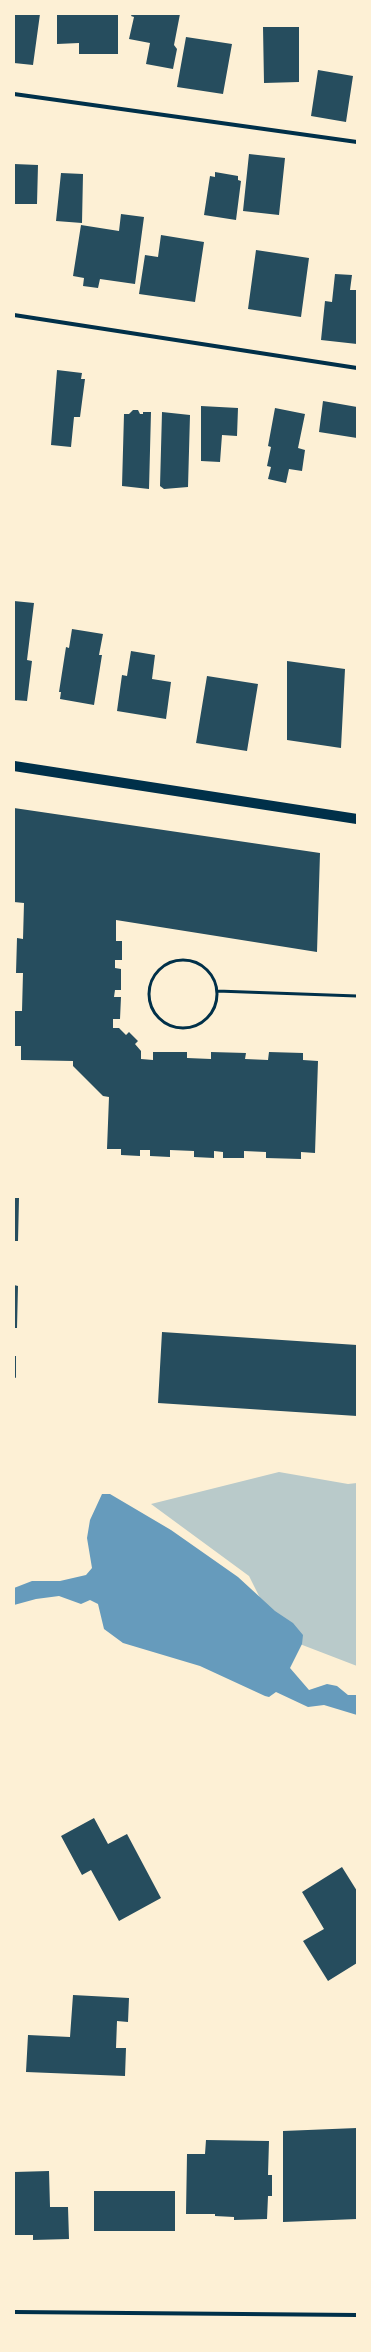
<!DOCTYPE html>
<html>
<head>
<meta charset="utf-8">
<style>
	body { margin:0 }
	#map { position:relative; width:371px; height:2352px; overflow:hidden; background:#fdf0d5; font-family:Bitter,serif }
	canvas { display:block }
	.frame { position:absolute; inset:0; border:15px solid #fdf0d5; pointer-events:none }
</style>
</head>
<body>
<div id="map">
<canvas width="371" height="2352"></canvas>
<div class="frame"></div>
</div>
<script>
const g = document.querySelector('canvas').getContext('2d');
g.lineJoin = 'round';
function fillPath(path, color) { g.fillStyle = color; g.fill(path, 'evenodd'); }
const toPath = rows => new Path2D(rows.map(r => 'M' + r).join(''));
function stroke(path, color, width, dash) { g.strokeStyle = color; g.lineWidth = width; g.lineCap = dash ? 'butt' : 'round'; g.setLineDash(dash || []); g.stroke(path); }
const green = toPath([
	[279,1472,348,1484,357,1483,357,1666,279,1636,249,1576,151,1504]
]);
const water = toPath([
	[102,1494,110,1494,171,1530,238,1577,275,1611,293,1623,303,1635,302,1644,290,1668,309,1690,327,1684,337,1686,348,1695,357,1695,357,1715,324,1705,308,1707,276,1692,269,1697,265,1696,200,1666,123,1643,104,1629,98,1604,90,1600,81,1604,59,1596,36,1599,14,1605,14,1588,32,1581,60,1581,86,1575,92,1568,87,1538,90,1520]
]);
const building = toPath([
	[14,14,40,14,33,65,14,63],
	[57,14,118,14,118,54,79,54,79,43,57,44],
	[132,14,180,14,174,45,177,49,173,69,146,64,150,43,129,39,134,17,131,16],
	[263,27,299,27,299,82,264,83],
	[186,37,232,44,223,94,177,87],
	[318,70,353,76,346,122,311,116],
	[249,154,285,158,279,215,243,211],
	[14,164,38,165,37,204,14,204],
	[215,172,238,176,238,180,241,181,236,220,204,215,210,176,215,177],
	[61,173,83,174,82,223,56,221],
	[121,214,144,217,135,284,100,279,98,288,83,286,84,278,73,276,81,225,119,231],
	[161,235,204,242,195,302,139,294,145,255,158,257],
	[256,250,309,258,301,317,248,309],
	[335,274,352,275,350,290,357,290,357,344,321,340,325,301,332,302],
	[57,370,82,373,81,379,85,379,80,417,74,417,71,447,51,445],
	[323,401,357,407,357,438,319,432],
	[201,406,238,408,237,436,222,435,220,462,201,461],
	[275,408,305,414,298,448,305,450,302,471,289,469,286,483,268,479,271,467,267,466,271,447,268,446],
	[133,410,138,410,140,414,143,414,143,412,151,412,149,489,122,486,124,414,129,414],
	[162,412,190,415,188,487,164,489,160,486],
	[14,601,34,603,27,660,32,661,27,701,14,700],
	[72,629,103,634,99,655,102,655,94,705,60,699,61,692,59,692,66,647,69,648],
	[131,651,155,655,152,679,171,682,166,719,117,711,122,675,127,676],
	[287,661,345,669,341,748,287,740],
	[207,676,258,684,247,751,196,743],
	[14,808,320,853,317,952,116,920,116,941,122,941,122,960,115,960,115,968,121,969,121,990,115,990,114,997,121,997,120,1019,113,1019,113,1028,119,1028,126,1035,129,1032,138,1041,135,1044,141,1051,141,1059,153,1060,153,1052,187,1052,187,1058,211,1059,211,1052,246,1053,245,1059,268,1060,269,1052,303,1053,303,1060,318,1061,315,1153,301,1152,301,1159,266,1158,266,1152,244,1151,244,1158,223,1158,223,1152,214,1151,214,1158,194,1157,194,1151,170,1150,170,1157,150,1156,150,1150,140,1150,140,1156,121,1155,121,1149,107,1149,109,1097,103,1096,73,1066,73,1061,21,1060,21,1046,14,1046,15,1011,22,1011,23,973,16,973,17,938,23,939,24,903,14,902],
	[14,1198,19,1198,18,1241,14,1241],
	[14,1285,18,1286,17,1328,14,1328],
	[162,1332,357,1345,357,1416,158,1403],
	[14,1356,16,1356,16,1378,14,1377],
	[94,1818,108,1844,127,1834,161,1898,119,1921,91,1870,82,1875,61,1836],
	[342,1867,357,1891,357,1963,328,1981,303,1941,324,1929,302,1892],
	[73,1995,129,1998,128,2022,117,2021,116,2048,126,2048,125,2076,26,2072,28,2035,70,2037],
	[357,2128,357,2219,283,2222,283,2131],
	[206,2140,269,2141,268,2175,272,2175,272,2196,268,2196,267,2219,234,2220,234,2217,215,2216,215,2214,186,2214,187,2154,205,2154],
	[49,2171,50,2207,68,2207,69,2239,33,2240,33,2235,14,2235,14,2172],
	[94,2191,175,2191,175,2231,94,2231]
]);
const service = toPath([
	'149 994a34 34 0 1 1 68 0a34 34 0 1 1-68 0Z',
	[217,991,357,996]
]);
const minor = toPath([
	[14,94,357,142],
	[14,315,357,368],
	[14,2312,357,2315]
]);
const primary = toPath([
	[14,766,357,819]
]);
fillPath(green, '#b9caca');
fillPath(water, '#669bbc');
fillPath(building, '#264d5e');
stroke(service, '#003049', 3);
stroke(minor, '#003049', 4);
stroke(primary, '#003049', 10);
</script>
</body>
</html>
